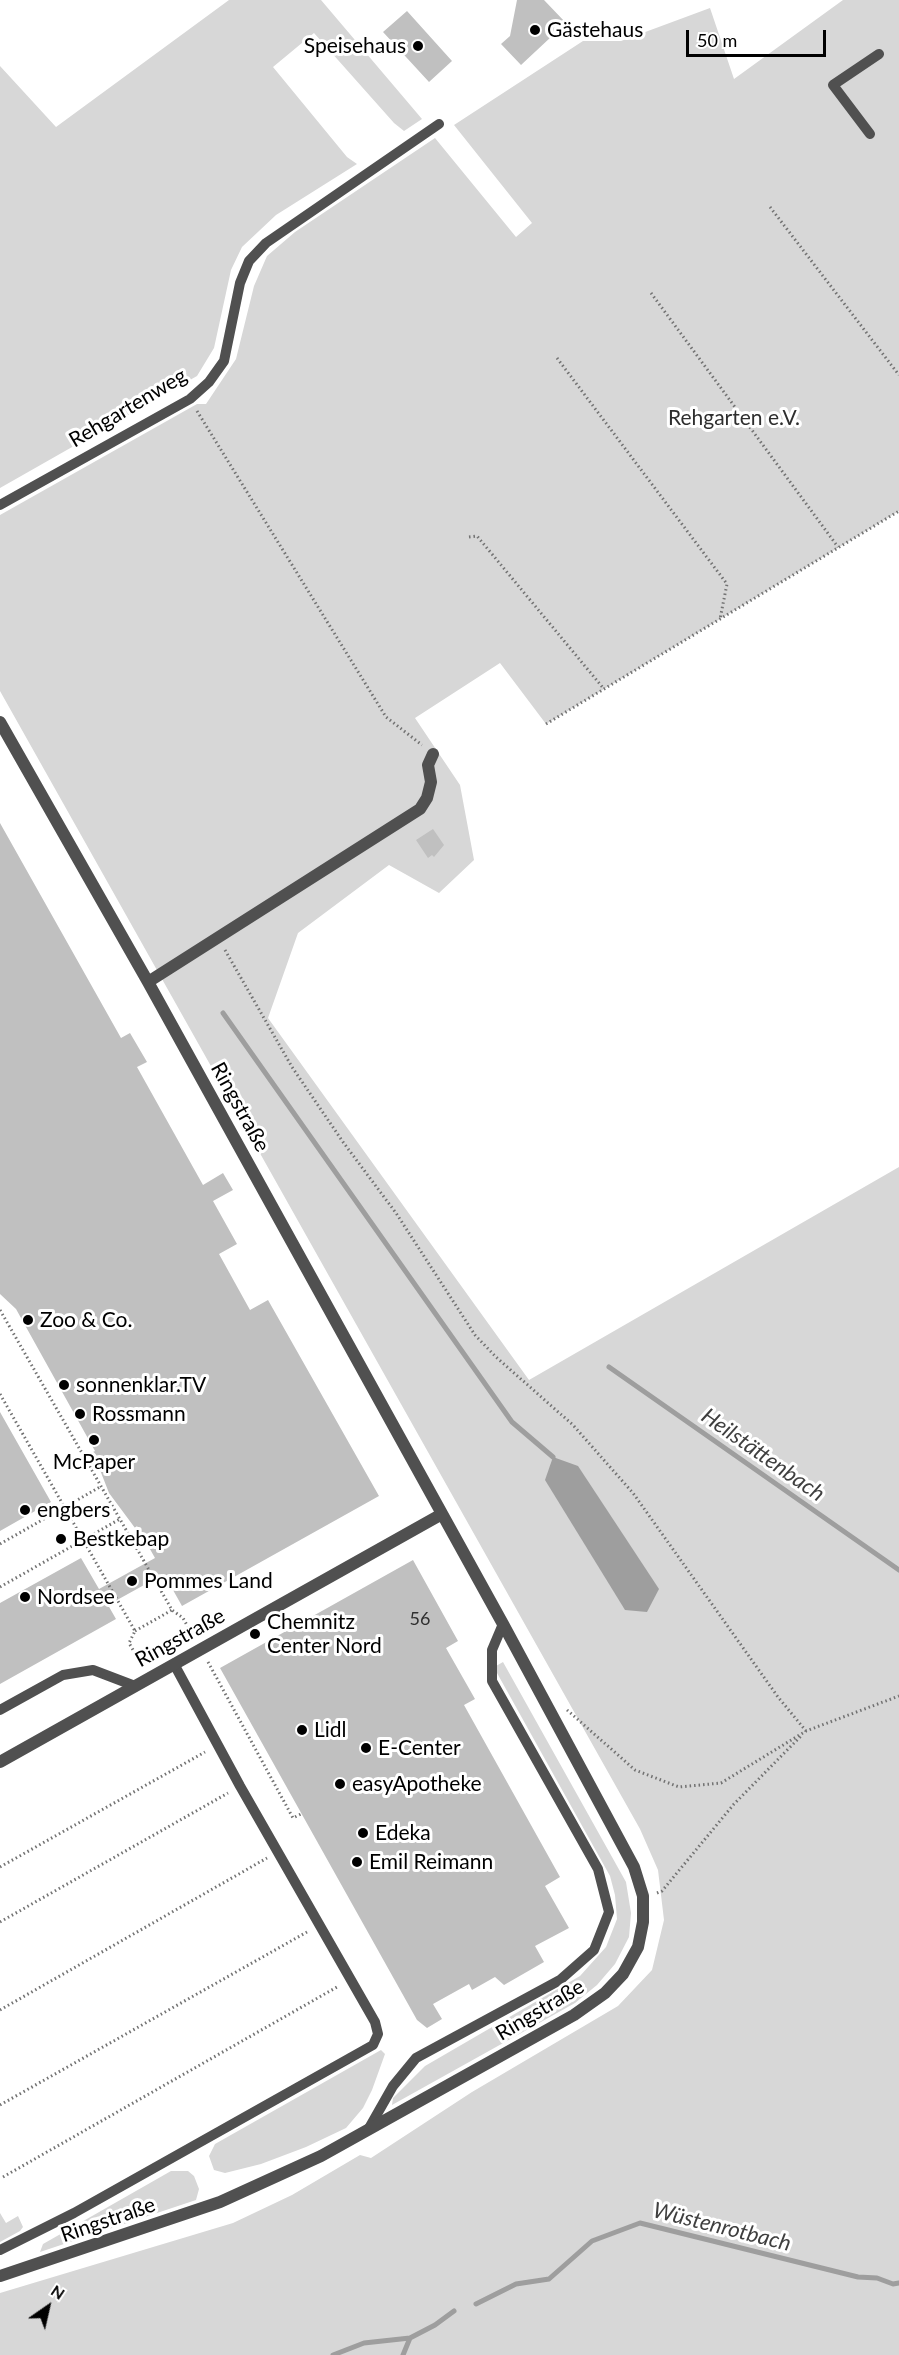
<!DOCTYPE html>
<html>
<head>
<meta charset="utf-8">
<style>
	body { margin:0 }
	#map { position:relative; width:899px; height:2355px; overflow:hidden; background:#fff; font-family:Lato,sans-serif }
	canvas { display:block }
	.north { position:absolute; left:18px; top:2277px; width:60px; height:60px; -webkit-text-stroke:4px #fff; paint-order:stroke; rotate:34deg; font-size:16px; font-weight:700; line-height:24px; text-align:center; color:#000 }
	.north::after { content:''; display:block; margin:auto; width:21px; height:27px; background:#000; clip-path:polygon(50% 0,100% 100%,50% 72%,0 100%) }
	.scale { position:absolute; left:686px; top:30px; width:140px; height:27px; box-sizing:border-box; border:3px solid #000; border-top:0; padding-left:8px; font-size:18px; line-height:21px; white-space:nowrap; color:#000; -webkit-text-stroke:4px #fff; paint-order:stroke }
</style>
</head>
<body>
<div id="map">
<canvas width="899" height="2355"></canvas>
<div class="north">N</div>
<div class="scale">50 m</div>
</div>
<script>
const g = document.querySelector('canvas').getContext('2d');
g.lineJoin = 'round';
function fillPath(path, color) { g.fillStyle = color; g.fill(path, 'evenodd'); }
const toPath = rows => new Path2D(rows.map(r => 'M' + r).join(''));
function stroke(path, color, width, dash) { g.strokeStyle = color; g.lineWidth = width; g.lineCap = dash ? 'butt' : 'round'; g.setLineDash(dash || []); g.stroke(path); }
function write(font, color, halo, rows, align = 'center') {
  g.font = font + ' Lato,sans-serif'; g.lineWidth = 6; g.setLineDash([]); g.textBaseline = 'middle'; g.strokeStyle = halo; g.fillStyle = color; for (const [text, x, y, turn = 0] of rows) {
    g.save(); g.translate(x, y); g.rotate((+turn || 0) * Math.PI / 180); g.textAlign = isNaN(turn) ? turn : align; if (halo) g.strokeText(text, 0, 0); g.fillText(text, 0, 0); g.restore();
  }
}
const green = toPath([
	[229,0,321,0,422,119,404,131,394,123,314,33,273,67,347,157,357,164,276,215,242,247,231,270,214,348,197,376,0,488,0,66,56,127],
	[843,0,899,0,899,511,546,724,500,663,415,718,460,785,474,860,439,893,389,865,298,933,268,1018,529,1380,899,1167,899,2355,0,2355,0,2293,233,2223,292,2195,360,2155,371,2158,472,2092,618,2006,652,1970,664,1920,658,1870,640,1829,0,691,0,515,197,404,206,404,236,359,254,286,267,256,295,232,435,138,516,237,532,223,454,125,583,41,621,41,710,8,734,79],
	[503,1662,626,1882,631,1913,629,1937,615,1964,597,1985,575,2003,392,2105,393,2098,425,2066,580,1976,606,1947,617,1919,615,1895,610,1876,497,1673,496,1666],
	[381,2050,385,2054,372,2090,363,2108,346,2128,306,2147,261,2164,225,2173,214,2170,209,2156,215,2144],
	[171,2171,188,2171,194,2176,199,2189,196,2200,40,2252,43,2244],
	[0,2213,6,2223,18,2216,23,2227,20,2231,0,2242]
]);
const water = toPath([
	[553,1457,578,1466,659,1589,647,1612,625,1610,545,1480]
]);
const stream = toPath([
	[223,1013,512,1422,553,1457],
	[609,1367,899,1570],
	[476,2304,516,2284,549,2279,592,2241,640,2223,858,2277,877,2278,893,2284,899,2283],
	[333,2355,364,2343,410,2338,435,2325,454,2311],
	[403,2355,410,2338]
]);
const building = toPath([
	[517,0,544,0,566,23,521,65,501,44,510,36],
	[407,11,452,61,429,82,383,32],
	[0,823,121,1038,130,1033,147,1062,137,1067,203,1185,223,1173,233,1190,213,1201,237,1244,219,1254,250,1310,268,1300,379,1496,182,1606,164,1574,108,1605,116,1619,0,1684,0,1603,81,1558,99,1589,155,1558,137,1526,135,1528,109,1493,93,1452,95,1451,16,1309,0,1294],
	[433,829,444,845,434,857,432,855,428,858,416,840],
	[0,1412,51,1502,0,1531],
	[413,1560,458,1641,446,1648,475,1699,464,1705,560,1877,545,1886,569,1928,535,1946,544,1962,504,1985,495,1977,472,1990,469,1984,433,2004,442,2019,427,2028,417,2020,220,1668]
]);
const path = toPath([
	[770,207,899,375],
	[651,293,838,547],
	[557,358,727,584,720,619],
	[197,411,386,717,422,745],
	[469,537,477,536,604,689],
	[546,724,899,511],
	[225,950,292,1067,343,1142,396,1213,475,1335,496,1357,573,1425,633,1493,778,1697,806,1731],
	[0,1310,172,1610,183,1618,193,1636],
	[0,1394,135,1631,129,1643,143,1667],
	[0,1544,100,1487],
	[0,1587,120,1519],
	[135,1631,172,1610],
	[208,1662,293,1818,301,1814],
	[567,1710,635,1770,679,1787,721,1783,806,1731,899,1696],
	[0,1867,205,1752],
	[657,1893,662,1891,734,1804,802,1735],
	[0,1922,228,1793],
	[0,2010,267,1858],
	[0,2105,307,1932],
	[3,2177,337,1987]
]);
const lane = toPath([
	[870,134,833,85,879,54],
	[0,505,190,399,209,382,224,361,240,283,249,261,266,243,439,124],
	[0,1710,63,1675,93,1670,135,1686],
	[368,2130,393,2086,416,2058,560,1980,594,1950,609,1912,598,1869,492,1681,492,1650,503,1624],
	[0,2250,74,2213,373,2045,378,2034,375,2022,240,1786,174,1664]
]);
const street = toPath([
	[0,722,148,982,503,1624,634,1867,643,1896,643,1922,638,1947,623,1974,605,1993,574,2015,321,2156,220,2202,0,2276],
	[148,982,420,809,427,798,431,782,428,765,433,754],
	[0,1762,442,1514]
]);
const markers = [
	[535,30,6,"#000"],
	[418,46,6,"#000"],
	[28,1320,6,"#000"],
	[64,1385,6,"#000"],
	[80,1414,6,"#000"],
	[94,1440,6,"#000"],
	[25,1510,6,"#000"],
	[61,1539,6,"#000"],
	[132,1581,6,"#000"],
	[25,1597,6,"#000"],
	[255,1634,6,"#000"],
	[302,1730,6,"#000"],
	[366,1748,6,"#000"],
	[340,1784,6,"#000"],
	[363,1833,6,"#000"],
	[357,1862,6,"#000"]
];
const numberNames = [
	["56",420,1619]
];
const poiNames = [
	["Gästehaus",547,30],
	["Speisehaus",406,46,"right"],
	["Zoo & Co.",40,1320],
	["sonnenklar.TV",76,1385],
	["Rossmann",92,1414],
	["McPaper",94,1462,"center"],
	["engbers",37,1510],
	["Bestkebap",73,1539],
	["Pommes Land",144,1581],
	["Nordsee",37,1597],
	["Chemnitz",267,1622],
	["Center Nord",267,1646],
	["Lidl",314,1730],
	["E-Center",378,1748],
	["easyApotheke",352,1784],
	["Edeka",375,1833],
	["Emil Reimann",369,1862]
];
const streetNames = [
	["Rehgartenweg",128,408,-31],
	["Ringstraße",240,1107,61],
	["Ringstraße",180,1638,-29],
	["Ringstraße",540,2010,-31],
	["Ringstraße",108,2220,-19]
];
const parkNames = [
	["Rehgarten e.V.",734,418]
];
const waterNames = [
	["Heilstättenbach",763,1455,35],
	["Wüstenrotbach",722,2227,14]
];
fillPath(green, '#d7d7d7');
fillPath(water, '#9e9e9e');
stroke(stream, '#9e9e9e', 5);
fillPath(building, '#c0c0c0');
stroke(path, '#727272', 3, [1.5, 3]);
stroke(lane, '#505050', 10);
stroke(street, '#505050', 12);
for (const [x, y, r, color] of markers) { const dot = new Path2D(); dot.arc(x, y, r, 0, 2 * Math.PI); g.fillStyle = color; g.fill(dot); stroke(dot, '#fff', 2); }
write('18px', '#303030', null, numberNames);
write('21px', '#000', '#fff', poiNames, 'left');
write('21px', '#000', '#fff', streetNames);
write('21px', '#2e2e2e', '#fff', parkNames);
write('italic 22px', '#3f3f3f', '#fff', waterNames);
</script>
</body>
</html>
